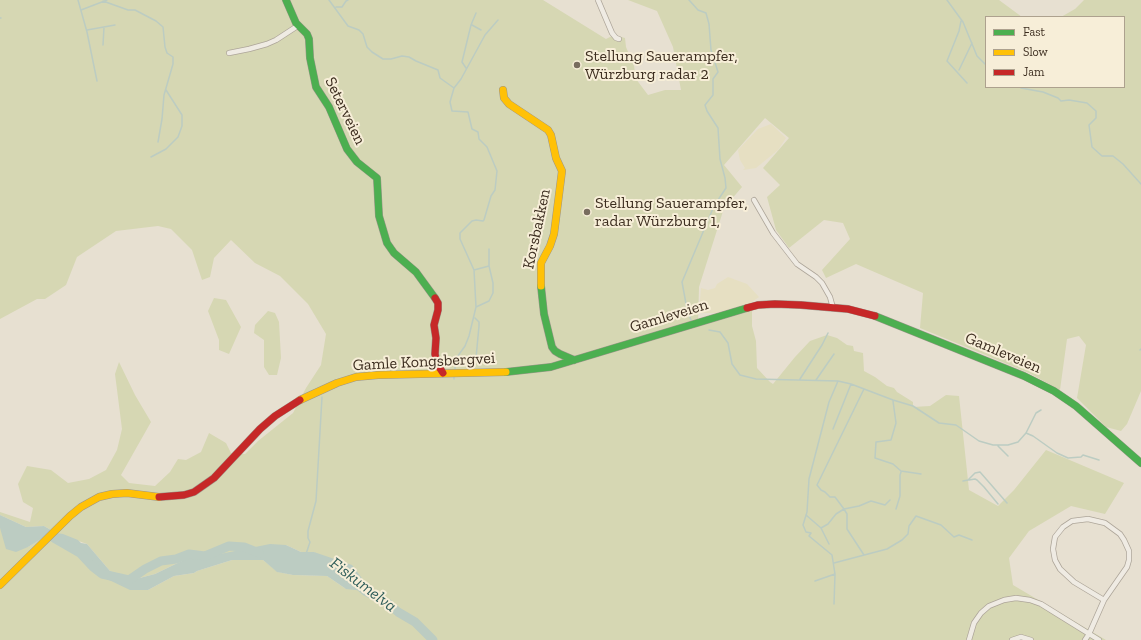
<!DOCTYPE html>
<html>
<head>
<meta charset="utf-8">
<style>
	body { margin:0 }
	#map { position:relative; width:1141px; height:640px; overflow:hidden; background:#e7e0d1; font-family:"Zilla Slab",serif }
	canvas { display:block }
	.legend { position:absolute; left:985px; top:16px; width:140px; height:72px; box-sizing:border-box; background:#f7eed8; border:1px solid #ada18e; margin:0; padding:5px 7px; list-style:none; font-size:12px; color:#3d2e20 }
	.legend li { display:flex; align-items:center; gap:8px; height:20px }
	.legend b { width:20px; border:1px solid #ada18e }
</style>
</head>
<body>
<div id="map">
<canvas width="1141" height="640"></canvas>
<ul class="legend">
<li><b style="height:5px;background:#4caf50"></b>Fast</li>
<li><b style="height:5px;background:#ffc107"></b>Slow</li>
<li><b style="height:5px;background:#c62828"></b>Jam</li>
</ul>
</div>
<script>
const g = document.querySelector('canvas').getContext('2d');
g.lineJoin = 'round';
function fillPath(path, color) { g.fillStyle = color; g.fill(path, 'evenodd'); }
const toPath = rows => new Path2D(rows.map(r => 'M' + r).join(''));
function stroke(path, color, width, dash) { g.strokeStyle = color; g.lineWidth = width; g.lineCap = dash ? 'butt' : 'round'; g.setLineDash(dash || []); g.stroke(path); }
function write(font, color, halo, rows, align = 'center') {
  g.font = font + ' "Zilla Slab",serif'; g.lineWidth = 4; g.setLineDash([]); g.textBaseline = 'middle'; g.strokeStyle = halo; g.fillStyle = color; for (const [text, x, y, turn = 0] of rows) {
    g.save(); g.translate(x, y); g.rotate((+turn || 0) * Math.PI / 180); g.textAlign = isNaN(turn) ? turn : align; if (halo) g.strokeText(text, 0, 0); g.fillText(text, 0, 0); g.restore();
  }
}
const farmland = toPath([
	[771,124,786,138,778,150,756,168,743,170,745,168,740,160,738,150,758,129],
	[728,277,747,284,759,297,749,304,716,313,699,313,701,288,708,290,715,288,717,284]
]);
const green = toPath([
	[0,0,543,0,606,39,614,35,625,38,626,47,634,66,636,79,648,95,665,90,681,90,673,47,657,11,628,0,999,0,1022,17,986,17,986,87,1124,87,1124,17,1061,17,1075,9,1084,0,1141,0,1141,391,1127,424,1121,431,1106,427,1077,398,1086,345,1079,336,1067,339,1060,390,1029,373,920,328,923,293,856,264,826,278,822,270,850,239,843,223,824,220,789,248,776,230,767,197,780,185,763,168,789,138,765,118,724,165,742,187,724,208,699,287,698,325,752,310,752,326,756,341,757,368,770,382,773,384,795,357,810,341,827,335,837,338,847,345,853,346,854,351,863,353,864,371,875,377,887,386,894,388,897,392,913,402,913,407,930,406,946,395,959,396,969,490,998,506,1014,490,1046,450,1124,483,1105,514,1071,506,1029,531,1009,558,1013,585,1106,640,0,640,0,528,28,547,45,536,78,550,89,557,107,579,148,590,174,576,194,573,197,571,232,560,263,560,278,572,293,575,327,576,346,589,314,552,301,552,286,545,210,556,192,556,155,574,132,580,110,571,87,544,56,533,44,526,26,527,0,515,0,512,30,522,33,508,23,502,18,484,27,466,51,470,68,483,89,479,106,470,117,450,122,429,115,374,119,362,135,395,151,422,121,475,129,483,155,486,170,472,178,459,186,460,201,452,209,433,226,443,231,453,245,454,258,441,293,413,306,388,321,365,326,334,308,304,280,276,255,263,231,240,214,258,210,277,202,280,192,250,171,229,158,226,116,231,77,257,66,285,45,299,37,299,0,319],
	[214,298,226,300,241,327,229,354,219,350,219,340,208,311],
	[268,311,275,313,279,322,281,358,277,375,269,375,264,367,264,340,254,333,255,325]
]);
const water = toPath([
	[0,515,26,527,44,526,56,533,63,534,78,540,81,543,87,544,110,571,132,580,155,574,192,556,210,556,270,544,286,545,301,552,314,552,352,565,364,581,365,591,346,589,327,576,293,575,277,572,263,560,232,560,197,571,194,573,174,576,148,590,130,590,107,579,89,557,78,550,46,536,28,547,16,552,6,549,0,528]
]);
const stream = toPath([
	[78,0,87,32,97,81],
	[329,0,348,26,359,30,363,34,367,47,372,52,383,59,391,59,402,56,409,57,416,61,438,70,440,78,454,88],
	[689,0,698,10,706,13,709,24,711,50,718,72,713,79,713,95,705,105,707,111,718,128,720,159,725,178,726,188,714,206,682,282,687,309,691,320],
	[947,0,963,22,977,56,986,65],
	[103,1,128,10,135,10,156,21,163,27,165,47,167,53,173,57,173,64,164,95,162,119,158,142],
	[336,7,342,7,346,1,348,0],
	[81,10,107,0],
	[0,18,1,18],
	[961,21,959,31,947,61,967,83],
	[472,25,481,30],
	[87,30,115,25],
	[103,45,104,27],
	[466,68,462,62,471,25,476,13],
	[959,70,972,43],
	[1020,87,1021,88,1043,92,1058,98,1061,101,1069,100,1087,103,1096,111,1096,118,1089,125,1092,147,1102,156,1113,156,1123,164,1141,184],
	[151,157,166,149,178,137,182,126,182,115,166,90],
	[474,270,489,266],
	[476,307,489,301,493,293,493,283,489,266,489,249],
	[475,318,479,322,479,326,476,358],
	[709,330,720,332,728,343,732,364,740,375,756,379,838,381,851,384,893,400,913,406,939,423,956,425,979,441,993,445,1008,445,1018,442,1026,433,1036,413,1041,410],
	[1140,350,1141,349],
	[455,369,455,360,465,346,469,336,476,307,474,270,460,239,460,233,472,221,476,220,483,221,484,220,491,196,495,190,497,171,487,147,479,139,478,132,472,129,468,112,452,111,450,102,454,88,461,79,485,35,498,20],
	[454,379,454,377],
	[800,379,822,345,828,333],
	[816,380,834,354],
	[893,401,896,423,891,440,876,442,875,458,893,464,901,471,921,474],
	[833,429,851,384],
	[1026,433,1033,436,1057,453,1068,458,1081,457,1083,455,1099,460],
	[998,446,1008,456],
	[969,480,975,479,977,480,984,487,998,504],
	[963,481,968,480,975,473,980,472,1007,503],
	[896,509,900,496,900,475,901,472],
	[806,515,821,528,828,524,836,514,844,509,859,506,871,501,885,505,890,500],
	[821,528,829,544],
	[306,554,310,542,308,538,308,531,316,501,322,397],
	[864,555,847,529,847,514,844,509,835,497,830,497,825,492,821,490,817,485,864,389],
	[834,563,887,549,902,540,908,534,909,526,916,516,941,525,954,537,959,535,972,540],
	[815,581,835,574],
	[834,604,835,574,832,555,809,536,811,533,806,532,803,525,807,512,809,479,829,402,838,381]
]);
const river = toPath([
	[54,538,80,553,93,567,102,574,129,580,145,569,161,561,176,559,189,554,205,556,229,546,244,547,259,553],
	[356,583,365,591,389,604,398,612,415,622,433,640]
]);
const street = toPath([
	[598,0,612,33,616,38,619,39],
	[229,53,249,49,267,44,276,40,299,25],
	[754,200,773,233,797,264,816,277,822,283,830,297,833,308],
	[969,640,974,623,981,613,989,606,1004,600,1016,598,1030,600,1041,604,1099,640],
	[1012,640,1021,637,1031,640],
	[1085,640,1089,634,1104,600,1127,567,1129,560,1129,551,1124,540,1120,534,1105,523,1088,519,1072,521,1063,527,1055,537,1053,549,1055,560,1060,569,1074,582,1104,600]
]);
const fast = toPath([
	[286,0,296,23,307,34,309,39,310,58,316,87,329,107,347,149,357,162,377,178,379,216,387,243,394,253,416,272,435,298],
	[541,286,544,314,552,347,555,351,560,354,574,360],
	[875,316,1024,376,1054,391,1076,406,1141,463],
	[506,372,551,367,747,308]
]);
const slow = toPath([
	[503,90,504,98,509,104,548,130,551,135,556,158,562,171,554,234,550,246,541,263,541,286],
	[300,400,337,383,356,377,378,375,506,372],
	[0,585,70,516,81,507,99,497,112,494,127,493,159,497]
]);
const jam = toPath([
	[435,298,438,303,438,310,434,325,436,338,435,354,437,364,443,373],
	[747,308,758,305,775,304,801,305,848,309,875,316],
	[159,497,184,495,194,492,214,478,260,429,275,416,300,400]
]);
const markers = [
	[577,65,4,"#786c5e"],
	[587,212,4,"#786c5e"]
];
const poiNames = [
	["Stellung Sauerampfer,",585,56],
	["Würzburg radar 2",585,74],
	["Stellung Sauerampfer,",595,203],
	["radar Würzburg 1,",595,221]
];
const streetNames = [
	["Seterveien",345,111,64],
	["Korsbakken",537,229,-78],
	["Gamleveien",669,316,-17],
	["Gamleveien",1003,353,23],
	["Gamle Kongsbergvei",424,362,-3]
];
const waterNames = [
	["Fiskumelva",363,585,37]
];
fillPath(farmland, '#e6dfc2');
fillPath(green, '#d6d7b3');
fillPath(water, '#bcccc2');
stroke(stream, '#bcccc2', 1.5);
stroke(river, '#bcccc2', 9);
stroke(street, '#ada599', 6);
stroke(fast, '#9c958a', 8);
stroke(slow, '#9c958a', 8);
stroke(jam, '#9c958a', 8);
stroke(street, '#efebe3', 4.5);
stroke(fast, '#4caf50', 7);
stroke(slow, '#ffc107', 7);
stroke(jam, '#c62828', 7);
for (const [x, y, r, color] of markers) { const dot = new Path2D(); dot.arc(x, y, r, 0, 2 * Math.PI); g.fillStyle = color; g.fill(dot); stroke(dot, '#f7eed8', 1.5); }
write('16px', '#3d2e20', '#f7eed8', poiNames, 'left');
write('16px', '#3d2e20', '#f7eed8', streetNames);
write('italic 17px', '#2f5d5a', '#f7eed8', waterNames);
</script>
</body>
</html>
